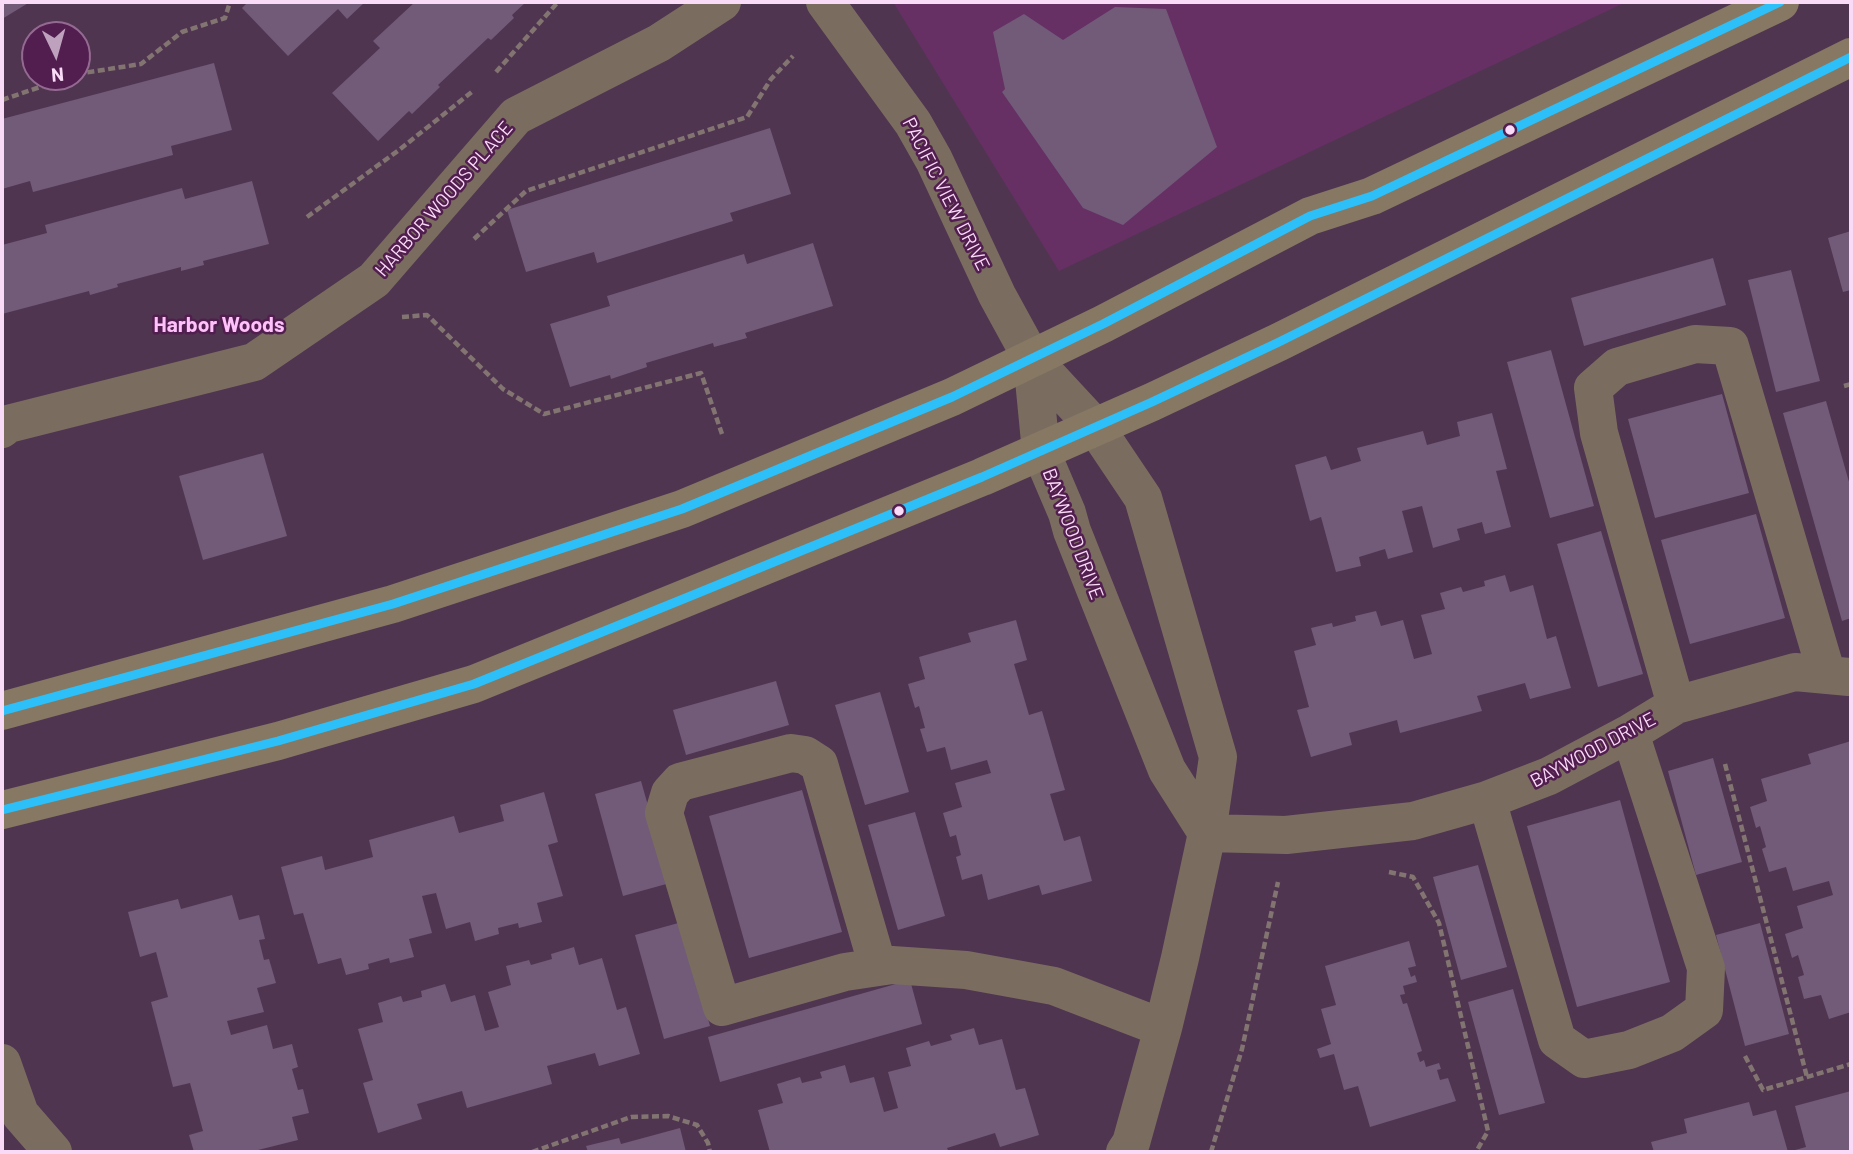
<!DOCTYPE html>
<html>
<head>
<meta charset="utf-8">
<style>
	body { margin:0 }
	#map { position:relative; width:1853px; height:1154px; overflow:hidden; background:#503550; font-family:Barlow,sans-serif }
	canvas { display:block }
	.frame { position:absolute; inset:0; border:4px solid #fadbf7; pointer-events:none }
	.north { position:absolute; left:21px; top:21px; width:70px; height:70px; box-sizing:border-box; background:#511e4f; border:2px solid #956a92; border-radius:50%; rotate:175deg; font-size:19px; font-weight:700; line-height:28px; text-align:center; color:#fadbf7 }
	.north::after { content:''; display:block; margin:auto; width:24px; height:32px; background:#bea1bd; clip-path:polygon(50% 0,100% 100%,50% 72%,0 100%) }
</style>
</head>
<body>
<div id="map">
<canvas width="1853" height="1154"></canvas>
<div class="frame"></div>
<div class="north">N</div>
</div>
<script>
const g = document.querySelector('canvas').getContext('2d');
g.lineJoin = 'round';
function fillPath(path, color) { g.fillStyle = color; g.fill(path, 'evenodd'); }
const toPath = rows => new Path2D(rows.map(r => 'M' + r).join(''));
function stroke(path, color, width, dash) { g.strokeStyle = color; g.lineWidth = width; g.lineCap = dash ? 'butt' : 'round'; g.setLineDash(dash || []); g.stroke(path); }
function write(font, color, halo, rows, align = 'center') {
  g.font = font + ' Barlow,sans-serif'; g.lineWidth = 5; g.setLineDash([]); g.textBaseline = 'middle'; g.strokeStyle = halo; g.fillStyle = color; for (const [text, x, y, turn = 0] of rows) {
    g.save(); g.translate(x, y); g.rotate((+turn || 0) * Math.PI / 180); g.textAlign = isNaN(turn) ? turn : align; if (halo) g.strokeText(text, 0, 0); g.fillText(text, 0, 0); g.restore();
  }
}
const built = toPath([
	[893,2,1626,2,1059,271]
]);
const building = toPath([
	[2,2,30,2,2,19],
	[248,2,365,2,347,19,338,9,288,56,242,8],
	[415,2,526,2,512,15,514,18,491,40,488,38,438,85,440,87,412,114,409,111,378,141,332,93,380,48,373,41],
	[1115,7,1166,9,1217,147,1123,225,1083,208,1002,92,1005,89,993,32,1024,14,1063,40],
	[214,63,232,130,171,146,173,155,33,192,30,181,2,189,2,119],
	[770,128,791,194,730,213,733,221,597,263,594,252,526,272,507,210],
	[252,181,269,244,203,261,204,265,181,271,181,267,117,284,118,287,90,295,89,291,2,314,2,245,47,233,45,225,182,188,185,199],
	[1851,231,1851,290,1843,292,1828,238],
	[813,243,833,306,745,333,747,338,714,347,713,343,646,363,647,367,611,379,610,375,570,387,550,324,610,306,607,296,744,254,747,264],
	[1713,258,1726,305,1584,346,1571,298],
	[1791,270,1820,381,1776,392,1748,280],
	[1551,350,1594,506,1550,518,1507,362],
	[1722,394,1749,493,1655,518,1628,419],
	[1826,401,1851,489,1851,618,1842,621,1783,413],
	[1492,413,1507,469,1496,471,1511,527,1485,534,1482,522,1457,529,1460,540,1433,548,1422,506,1402,511,1413,552,1388,559,1385,549,1359,557,1361,566,1336,572,1321,517,1310,521,1295,465,1326,456,1331,470,1361,461,1357,448,1423,431,1427,445,1460,436,1457,422],
	[263,453,287,536,203,560,179,476],
	[1756,514,1785,618,1690,644,1661,540],
	[1601,531,1643,674,1598,687,1557,544],
	[1505,575,1510,592,1533,585,1547,639,1556,636,1571,688,1530,699,1525,683,1477,696,1482,711,1400,733,1397,720,1349,733,1352,745,1311,757,1297,710,1309,707,1294,651,1316,645,1311,628,1332,623,1333,627,1356,621,1355,616,1376,611,1381,626,1403,620,1414,659,1432,654,1421,615,1445,609,1440,593,1461,587,1463,592,1485,586,1484,581],
	[1016,620,1027,660,1014,664,1029,715,1042,711,1065,790,1050,794,1064,841,1080,836,1092,881,1042,895,1039,885,988,900,982,874,962,880,956,857,961,855,956,835,950,837,943,813,962,807,955,783,991,773,987,760,951,770,945,747,927,752,920,729,925,728,919,706,915,708,908,684,925,679,919,657,971,642,968,633],
	[776,681,789,725,686,755,673,710],
	[880,692,909,792,865,805,835,705],
	[1851,741,1851,1012,1829,1019,1821,995,1804,999,1798,977,1804,975,1798,955,1792,958,1785,934,1803,928,1797,906,1833,895,1829,881,1793,891,1786,867,1769,872,1762,849,1766,847,1760,826,1756,828,1750,807,1767,801,1761,779,1811,764,1808,754],
	[1713,758,1742,862,1696,875,1668,771],
	[641,781,670,883,623,896,595,794],
	[802,790,842,932,749,958,709,816],
	[544,792,558,842,548,845,563,896,537,903,542,922,519,928,518,923,498,928,499,934,475,941,470,922,446,929,436,893,422,896,432,933,409,939,414,957,390,963,389,958,368,964,369,969,346,975,341,958,318,964,303,913,294,915,281,867,322,856,325,870,373,857,369,840,454,816,459,833,504,821,500,805],
	[1620,800,1670,982,1577,1007,1527,826],
	[915,812,945,916,898,930,868,825],
	[1478,865,1507,967,1461,980,1433,877],
	[232,895,239,920,259,915,265,939,259,940,264,960,269,959,276,983,257,988,264,1012,227,1021,231,1035,267,1025,273,1049,292,1044,298,1067,292,1069,298,1090,303,1089,309,1113,292,1117,298,1140,250,1152,194,1152,189,1135,203,1131,190,1083,173,1087,151,1002,168,997,156,952,140,957,128,912,178,899,181,909],
	[682,922,710,1026,664,1039,635,935],
	[1760,923,1789,1034,1745,1046,1716,935],
	[1409,941,1416,966,1408,968,1411,977,1415,975,1417,982,1403,986,1405,994,1400,995,1403,1004,1407,1003,1422,1051,1417,1053,1420,1062,1424,1060,1426,1067,1439,1063,1441,1069,1437,1070,1440,1080,1448,1078,1456,1101,1370,1127,1358,1086,1344,1090,1334,1054,1320,1058,1317,1049,1331,1044,1321,1009,1336,1005,1325,966],
	[574,947,579,965,602,958,617,1010,626,1007,640,1054,599,1066,595,1053,547,1066,552,1084,467,1108,462,1091,417,1104,422,1119,378,1133,363,1083,373,1080,358,1029,383,1022,378,1003,401,996,403,1002,422,997,421,991,445,984,451,1002,475,995,485,1031,499,1027,488,992,511,985,506,966,529,960,531,965,552,959,551,954],
	[910,980,922,1024,720,1082,708,1037],
	[1513,989,1545,1103,1499,1115,1468,1002],
	[974,1028,979,1045,1002,1039,1016,1090,1025,1088,1039,1135,1000,1147,995,1133,947,1148,949,1152,770,1152,758,1110,783,1103,777,1084,800,1077,802,1083,822,1078,820,1072,845,1065,850,1083,874,1077,884,1112,898,1108,888,1072,911,1066,906,1048,929,1041,931,1046,952,1040,950,1035],
	[1851,1091,1851,1152,1788,1152,1806,1147,1795,1106],
	[1749,1102,1753,1116,1776,1110,1788,1152,1654,1152,1651,1142,1687,1133,1684,1119],
	[680,1128,686,1152,588,1152,586,1146,619,1138,621,1144]
]);
const path = toPath([
	[496,72,558,2],
	[77,74,141,64,182,32,225,18,230,2],
	[2,100,69,77],
	[307,217,399,150,473,91],
	[474,239,526,191,747,117,771,79,793,56],
	[402,317,427,315,503,389,544,414,701,373,722,434],
	[1844,386,1851,384],
	[1725,764,1807,1077],
	[1389,872,1413,877,1439,923,1488,1131,1476,1152],
	[1745,1056,1763,1090,1851,1064],
	[532,1152,631,1117,668,1116,697,1125,708,1143,710,1152],
	[1211,1152,1242,1049,1278,882]
]);
const minor = toPath([
	[825,2,913,123,934,160,997,295,1032,359,1096,428,1143,498,1218,757,1207,833,1180,958,1163,1028,1131,1143,1125,1152],
	[1032,359,1041,452,1067,513,1072,531,1167,770,1207,833],
	[2,429,8,424,254,362,374,280,516,116,659,43,722,2],
	[1676,705,1599,433,1593,388,1617,367,1695,344,1730,346,1827,675],
	[1487,800,1557,1040,1584,1059,1629,1050,1672,1033,1704,1010,1706,968,1630,733],
	[1207,833,1286,835,1413,821,1487,800,1549,776,1630,733,1676,705,1795,672,1849,677],
	[878,967,819,764,805,755,791,753,680,782,670,793,664,813,722,1007,845,972,892,965,966,970,1054,986,1163,1028],
	[2,1063,20,1114,53,1152]
]);
const major = toPath([
	[2,711,393,604,682,509,952,397,1103,324,1310,216,1372,196,1780,2],
	[2,810,278,741,474,684,698,593,982,477,1152,402,1279,342,1851,57]
]);
const bus1 = toPath([
	[2,711,393,604,682,509,952,397,1103,324,1310,216,1372,196,1780,2],
	[2,810,278,741,474,684,698,593,982,477,1152,402,1279,342,1851,57]
]);
const markers = [
	[1510,130,6,"#fadbf7"],
	[899,511,6,"#fadbf7"]
];
const streetNames = [
	["PACIFIC VIEW DRIVE",946,194,63],
	["HARBOR WOODS PLACE",444,199,-49],
	["BAYWOOD DRIVE",1073,534,69],
	["BAYWOOD DRIVE",1593,750,-28]
];
const neighbourhoodNames = [
	["Harbor Woods",219,325]
];
fillPath(built, '#663064');
fillPath(building, '#715b78');
stroke(path, '#827571', 4.5, [7, 3.5]);
stroke(minor, '#7a6d60', 38);
stroke(major, '#867863', 38);
stroke(bus1, '#2dbff7', 9);
for (const [x, y, r, color] of markers) { const dot = new Path2D(); dot.arc(x, y, r, 0, 2 * Math.PI); g.fillStyle = color; g.fill(dot); stroke(dot, '#511e4f', 2.5); }
write('19px', '#fadbf7', '#511e4f', streetNames);
write('bold 21px', '#fec1fa', '#511e4f', neighbourhoodNames);
</script>
</body>
</html>
